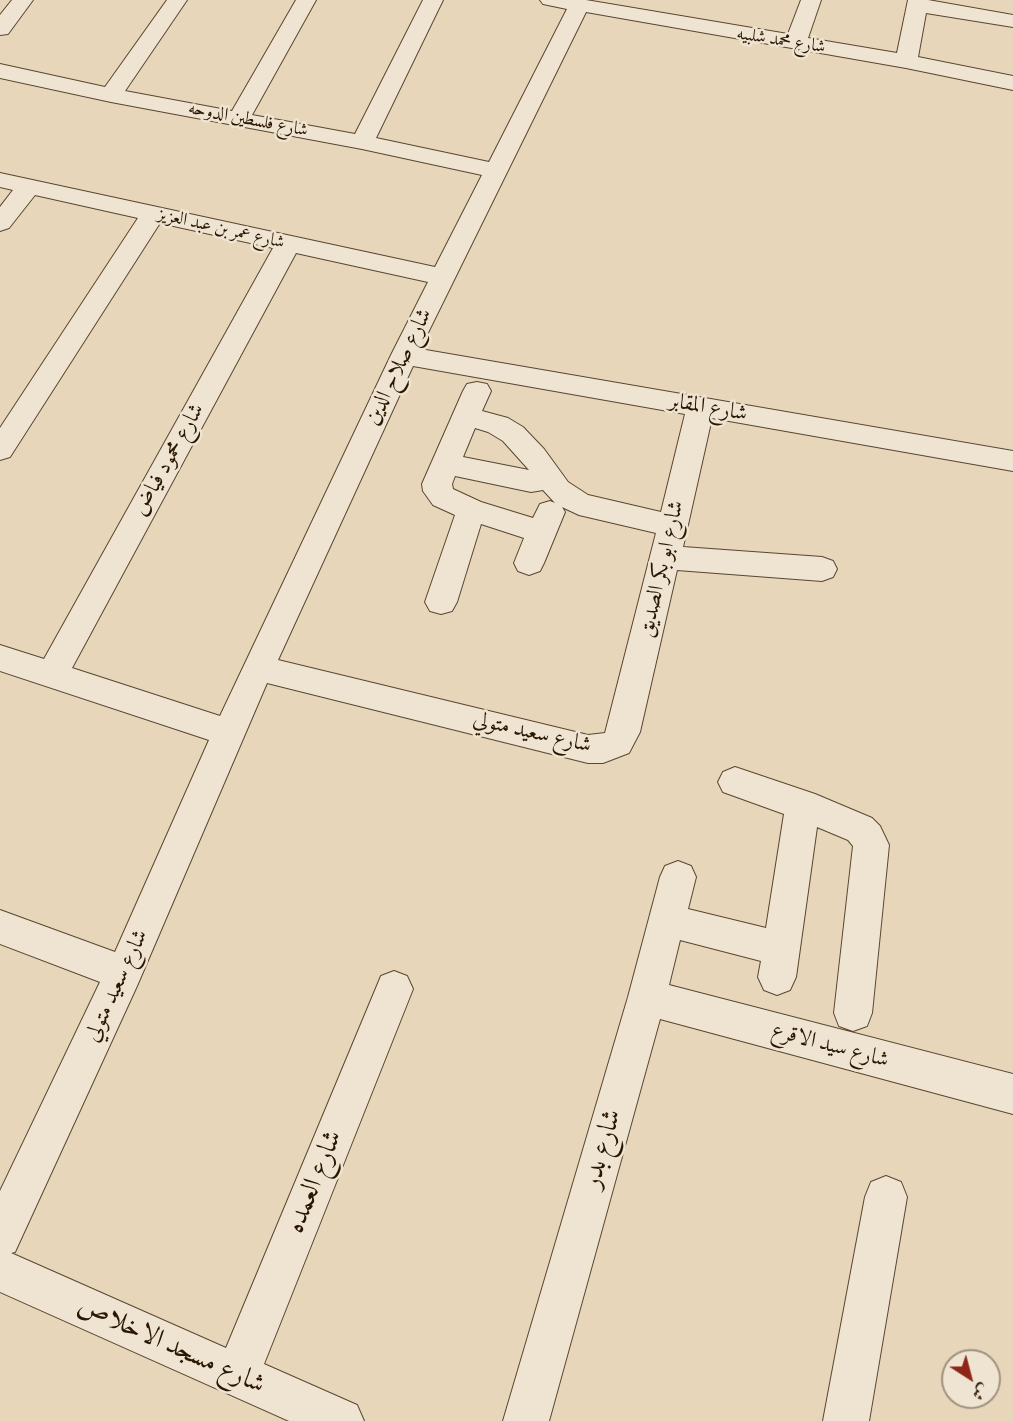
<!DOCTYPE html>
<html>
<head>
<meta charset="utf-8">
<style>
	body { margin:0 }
	#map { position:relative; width:1013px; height:1421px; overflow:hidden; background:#e7d6ba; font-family:"Libre Bodoni",Amiri,serif }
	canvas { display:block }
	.north { position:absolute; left:941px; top:1349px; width:60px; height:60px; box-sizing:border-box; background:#efe4d2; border:2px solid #a0927e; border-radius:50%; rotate:144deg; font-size:16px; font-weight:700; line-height:24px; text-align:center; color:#291701 }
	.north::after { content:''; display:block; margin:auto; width:21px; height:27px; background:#8f2418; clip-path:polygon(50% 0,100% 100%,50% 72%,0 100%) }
</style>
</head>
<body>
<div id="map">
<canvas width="1013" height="1421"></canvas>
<div class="north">ش</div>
</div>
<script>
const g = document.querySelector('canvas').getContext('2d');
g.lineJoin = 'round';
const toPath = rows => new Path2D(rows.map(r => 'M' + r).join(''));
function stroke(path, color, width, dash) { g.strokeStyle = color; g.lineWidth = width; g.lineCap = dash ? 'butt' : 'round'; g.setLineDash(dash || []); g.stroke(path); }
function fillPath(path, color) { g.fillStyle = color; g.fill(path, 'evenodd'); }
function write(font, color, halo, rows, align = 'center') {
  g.font = font + ' "Libre Bodoni",Amiri,serif'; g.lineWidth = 5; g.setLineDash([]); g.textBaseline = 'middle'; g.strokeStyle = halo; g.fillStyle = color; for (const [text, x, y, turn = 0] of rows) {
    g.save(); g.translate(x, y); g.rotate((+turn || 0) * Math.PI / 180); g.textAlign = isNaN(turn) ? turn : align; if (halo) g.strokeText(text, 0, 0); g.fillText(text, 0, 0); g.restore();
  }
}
const minor = toPath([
	[12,0,33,0,8,34,0,35,0,15,12,0],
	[167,0,187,0,125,91,232,111,296,0,316,0,252,115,355,134,423,0,443,0,376,138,489,162,567,9,543,4,540,0,586,0,788,34,801,0,821,0,808,38,897,53,908,0,928,0,1013,15,1013,27,926,13,918,57,1013,76,1013,90,906,68,586,12,420,349,1013,451,1013,471,712,418,683,547,822,557,833,561,837,569,833,577,822,581,677,570,640,732,629,753,603,763,588,763,267,683,137,986,15,1252,11,1253,226,1348,381,976,394,971,407,976,413,989,264,1364,357,1405,364,1421,289,1421,0,1292,0,1191,100,982,0,944,0,910,115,952,209,740,0,671,0,645,44,659,273,248,160,223,10,457,0,460,0,428,138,218,35,195,9,228,0,231,0,207,13,190,0,187,0,173,435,267,482,175,362,149,111,102,0,78,0,64,105,87,167,0],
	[296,253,428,282,391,355,220,716,72,668,296,253],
	[413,366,685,414,661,512,588,495,568,482,544,449,523,427,508,418,482,411,491,391,487,384,477,382,467,384,463,391,422,484,423,491,433,505,455,515,425,602,430,611,441,614,452,611,457,602,481,524,524,538,514,563,518,571,529,575,540,571,544,563,565,512,562,507,579,515,656,533,605,733,588,735,278,660,413,366],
	[475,428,488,432,503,441,529,470,463,457,475,428],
	[455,476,531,492,543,490,555,503,550,501,540,504,533,518,481,502,453,489,452,484,455,476],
	[735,767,815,794,872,818,880,826,889,845,872,1013,867,1026,853,1031,839,1026,834,1013,853,846,848,840,817,827,796,977,790,990,777,995,764,990,758,977,761,961,680,940,669,985,1013,1074,1013,1114,660,1019,549,1421,503,1421,628,997,660,877,665,866,678,861,691,866,696,877,688,909,766,928,784,814,723,792,718,782,723,772,735,767],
	[886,1176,901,1182,907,1197,869,1421,823,1421,865,1197,871,1182,886,1176]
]);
const farStreetnames = [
	["شارع محمد شلبيه",781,41,9],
	["شارع فلسطين الدوحه",248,120,11],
	["شارع عمر بن عبد العزيز",221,229,13]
];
const streetNames = [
	["شارع صلاح الدين",399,367,-64],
	["شارع المقابر",708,408,10],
	["شارع محمود فياض",169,460,-61],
	["شارع ابو بكر الصديق",662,569,-77],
	["شارع سعيد متولي",532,733,13],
	["شارع سعيد متولي",117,986,-65],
	["شارع سيد الاقرع",830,1046,15]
];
const nearStreetnames = [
	["شارع بدر",603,1149,-74],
	["شارع العمده",315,1182,-68],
	["شارع مسجد الاخلاص",171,1346,24]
];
stroke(minor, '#58472f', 2);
fillPath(minor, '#efe4d2');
write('18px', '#291701', '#efe4d2', farStreetnames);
write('22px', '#291701', '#efe4d2', streetNames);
write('27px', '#291701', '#efe4d2', nearStreetnames);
</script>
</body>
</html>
